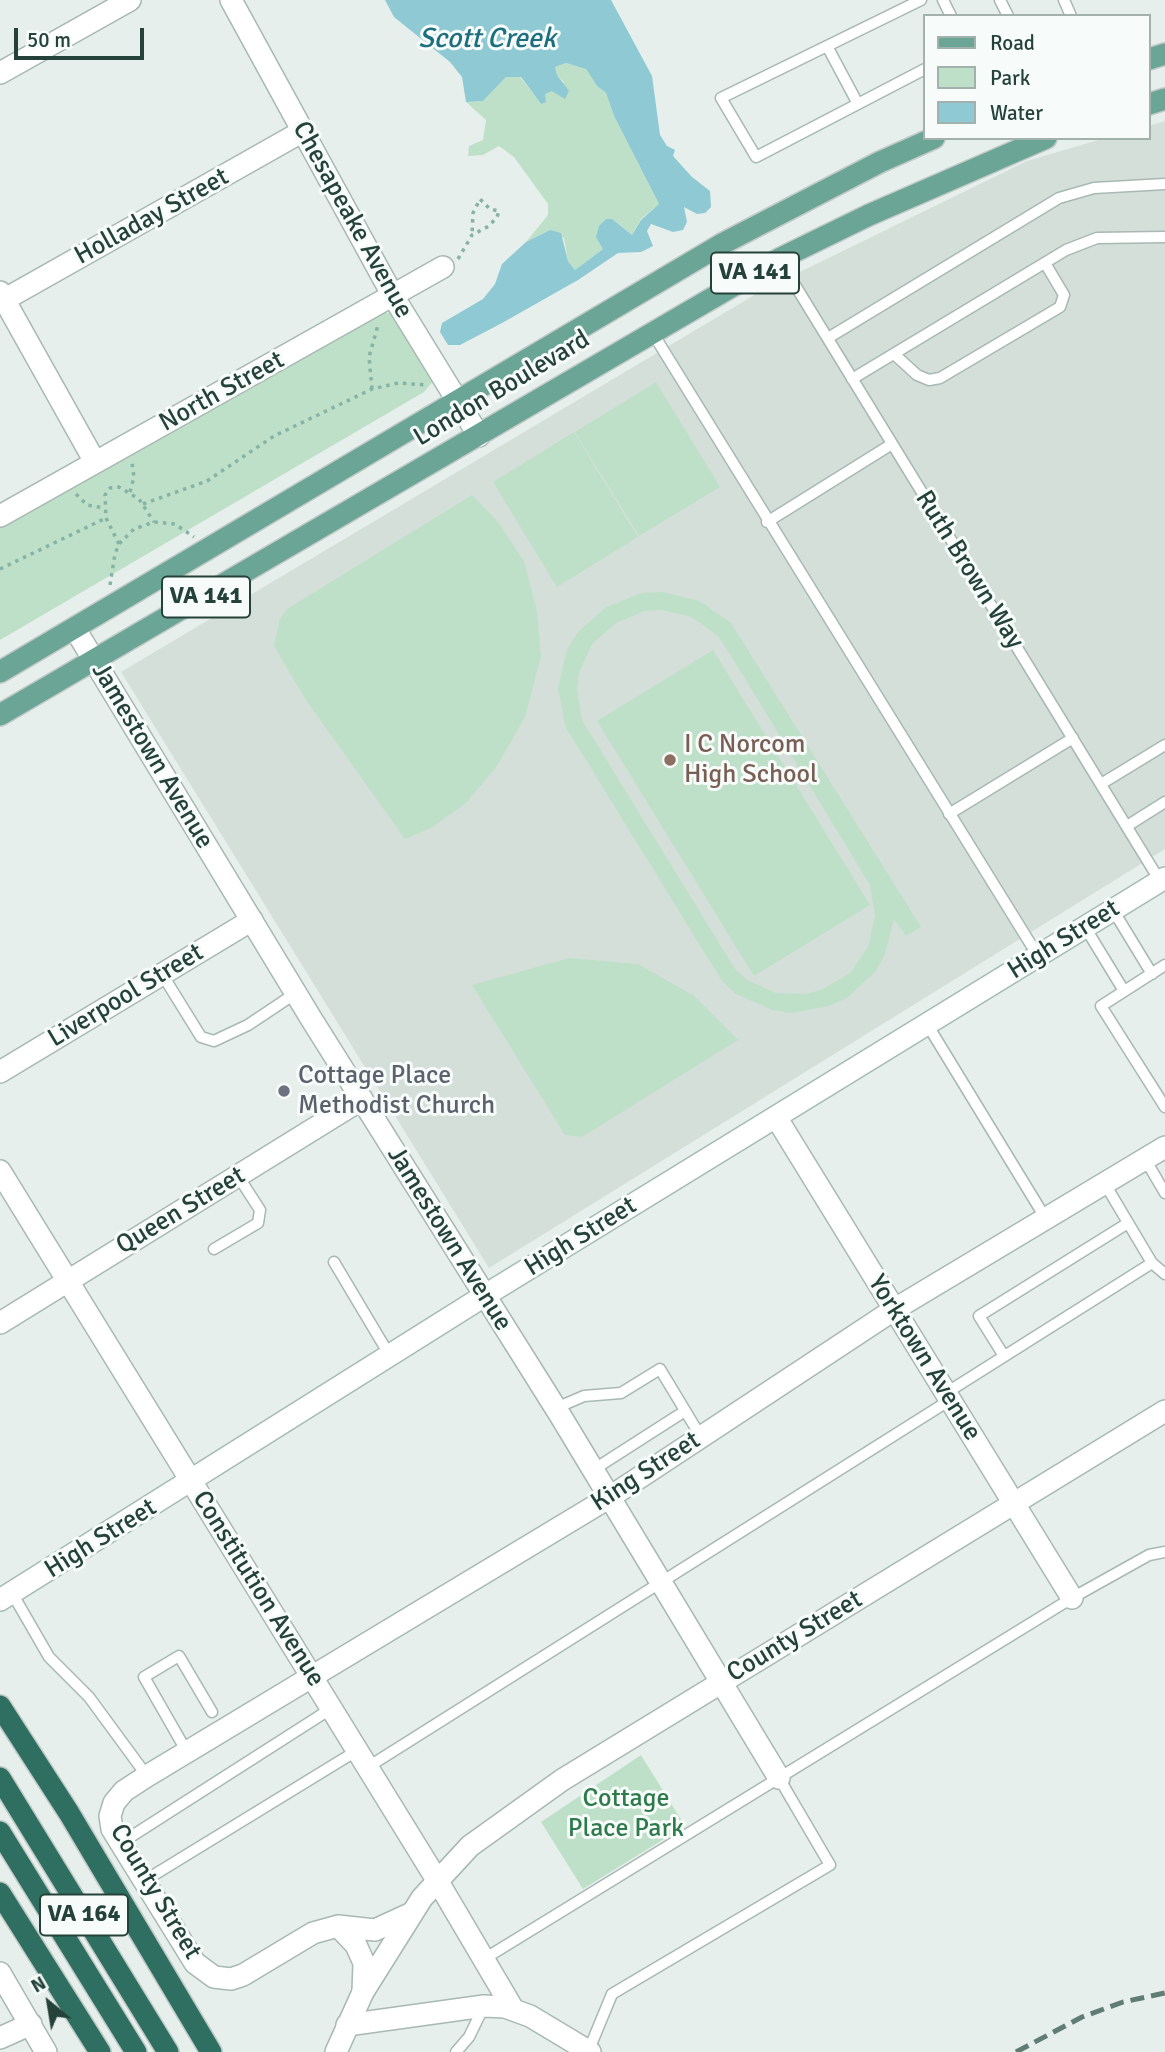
<!DOCTYPE html>
<html>
<head>
<meta charset="utf-8">
<style>
	body { margin:0 }
	#map { position:relative; width:1165px; height:2052px; overflow:hidden; background:#e6efeb; font-family:Signika,sans-serif }
	canvas { display:block }
	.legend { position:absolute; left:923px; top:14px; width:228px; height:126px; box-sizing:border-box; background:#f7fbf9; border:2px solid #a3b1ad; margin:0; padding:9px 12px; list-style:none; font-size:21px; color:#24423a }
	.legend li { display:flex; align-items:center; gap:14px; height:35px }
	.legend b { width:35px; border:2px solid #a3b1ad }
	.north { position:absolute; left:14px; top:1968px; width:70px; height:70px; -webkit-text-stroke:5px #f7fbf9; paint-order:stroke; rotate:330deg; font-size:19px; font-weight:700; line-height:28px; text-align:center; color:#24423a }
	.north::after { content:''; display:block; margin:auto; width:24px; height:32px; background:#24423a; clip-path:polygon(50% 0,100% 100%,50% 72%,0 100%) }
	.scale { position:absolute; left:14px; top:28px; width:130px; height:32px; box-sizing:border-box; border:4px solid #24423a; border-top:0; padding-left:9px; font-size:21px; line-height:24px; white-space:nowrap; color:#24423a; -webkit-text-stroke:5px #f7fbf9; paint-order:stroke }
</style>
</head>
<body>
<div id="map">
<canvas width="1165" height="2052"></canvas>
<ul class="legend">
<li><b style="height:9px;background:#6aa596"></b>Road</li>
<li><b style="height:19px;background:#bfe0c8"></b>Park</li>
<li><b style="height:19px;background:#8ec9d4"></b>Water</li>
</ul>
<div class="north">N</div>
<div class="scale">50 m</div>
</div>
<script>
const g = document.querySelector('canvas').getContext('2d');
g.lineJoin = 'round';
function fillPath(path, color) { g.fillStyle = color; g.fill(path, 'evenodd'); }
const toPath = rows => new Path2D(rows.map(r => 'M' + r).join(''));
function stroke(path, color, width, dash) { g.strokeStyle = color; g.lineWidth = width; g.lineCap = dash ? 'butt' : 'round'; g.setLineDash(dash || []); g.stroke(path); }
function write(font, color, halo, rows, align = 'center') {
  g.font = font + ' Signika,sans-serif'; g.lineWidth = 6; g.setLineDash([]); g.textBaseline = 'middle'; g.strokeStyle = halo; g.fillStyle = color; for (const [text, x, y, turn = 0] of rows) {
    g.save(); g.translate(x, y); g.rotate((+turn || 0) * Math.PI / 180); g.textAlign = isNaN(turn) ? turn : align; if (halo) g.strokeText(text, 0, 0); g.fillText(text, 0, 0); g.restore();
  }
}
const built = toPath([
	[1165,121,1165,849,489,1268,121,672,761,291,1027,161,1105,138,1149,138,1149,126]
]);
const green = toPath([
	[566,63,586,69,597,86,606,93,614,116,659,204,641,219,632,235,612,219,603,249,575,270,568,261,564,238,550,230,526,242,548,215,548,204,514,157,499,146,483,155,468,156,469,146,483,140,486,120,466,102,483,101,506,77,520,77,541,104,544,94,564,83,557,75,555,67],
	[383,313,400,313,435,379,424,392,0,640,0,527],
	[656,382,720,487,639,536,575,432],
	[574,432,638,537,557,587,493,482],
	[472,495,499,523,524,561,537,611,541,656,525,717,497,766,466,803,431,828,405,839,304,697,274,646,280,619,287,609],
	[662,592,700,601,731,623,921,927,906,936,894,919,885,954,876,971,847,998,829,1006,791,1013,772,1010,736,994,722,981,565,726,558,688,567,650,577,633,606,607,642,593],
	[661,610,692,617,718,636,727,649,870,885,875,916,868,947,850,973,823,989,807,994,776,993,747,980,735,969,582,720,577,689,579,673,592,644,616,623,645,611],
	[713,650,870,905,754,976,597,721],
	[569,958,638,964,693,995,738,1040,582,1137,565,1135,472,985],
	[641,1755,685,1826,583,1889,541,1822]
]);
const water = toPath([
	[385,0,611,0,652,76,660,135,667,146,675,150,673,156,692,177,710,191,711,207,705,213,697,214,684,207,687,222,683,230,673,232,651,224,647,231,653,246,641,252,618,253,578,280,502,323,460,345,448,345,440,332,442,323,483,299,495,284,502,264,526,242,550,230,561,233,568,261,575,270,603,249,596,237,599,226,606,219,612,219,632,235,641,220,659,204,614,116,606,93,597,86,586,69,566,63,555,67,557,75,569,91,565,99,552,91,545,94,546,102,541,104,521,77,506,77,483,101,466,102,462,77,450,62,394,17]
]);
const path = toPath([
	[458,259,472,235,489,226,497,217,499,211,490,209,480,199,473,213,472,235],
	[372,389,369,357,378,325],
	[130,492,134,477,132,463],
	[76,494,87,505,104,508],
	[143,504,207,481,274,436,372,389,398,383,427,385],
	[119,544,106,518,105,495,110,488,119,487,139,499,154,522],
	[0,569,106,518],
	[110,585,115,554,119,544,134,529,154,522,175,524,194,537]
]);
const service = toPath([
	[921,0,721,98,756,157,925,69],
	[943,0,951,16],
	[1000,0,1008,16],
	[1064,0,1071,16],
	[827,46,858,104],
	[779,259,1160,881],
	[652,332,1038,956],
	[828,338,1059,198,1094,188,1165,184],
	[894,354,917,375,929,380,940,378,1060,307,1064,295,1045,263],
	[852,379,1066,250,1097,238,1165,237],
	[767,522,892,444],
	[1101,784,1165,745],
	[949,814,1073,738],
	[1127,826,1165,802],
	[1113,910,1152,974],
	[1085,927,1124,991],
	[1165,965,1101,1006,1165,1107],
	[162,974,201,1037,214,1041,248,1025,296,993],
	[927,1024,1046,1219],
	[1145,1159,1165,1193],
	[1105,1184,1152,1263],
	[214,1249,258,1223,260,1210,238,1176],
	[334,1262,390,1356],
	[1004,1356,979,1316,1128,1223],
	[946,1393,1152,1263,1165,1274],
	[556,1408,584,1396,621,1393,660,1369,701,1437],
	[593,1470,685,1411],
	[12,1593,49,1657,89,1697,147,1776],
	[187,1752,144,1677,179,1656,212,1712],
	[368,1767,950,1400],
	[121,1843,332,1708],
	[144,1881,358,1750],
	[484,1959,1072,1598,1149,1555,1165,1552],
	[456,2052,469,2037,484,2006],
	[588,2052,612,1994,830,1865,779,1778]
]);
const minor = toPath([
	[231,0,393,296,479,436],
	[0,73,130,0],
	[0,292,95,462],
	[0,302,303,131],
	[0,516,443,267],
	[75,629,312,1020,560,1415,779,1778],
	[0,1072,252,920],
	[776,1117,1072,1598],
	[0,1323,362,1099],
	[437,1880,513,2009],
	[338,1926,313,1933,243,1975,231,1979,214,1977,195,1963,112,1829,110,1816,114,1803,124,1791,147,1776,610,1497,895,1309,1165,1147],
	[0,1973,46,2052],
	[363,1992,364,1963,356,1945,338,1926,375,1930,412,1913],
	[347,2025,484,2006,505,2007,530,2016,590,2052],
	[0,2038,31,2024]
]);
const tertiary = toPath([
	[0,1171,437,1880],
	[336,2052,363,1992,422,1898,470,1846,562,1780,1165,1411]
]);
const secondary = toPath([
	[0,1600,484,1296,1165,878]
]);
const primary = toPath([
	[1149,59,1165,54],
	[1149,104,1165,99],
	[0,672,722,244,880,162,934,138],
	[0,715,779,259,869,215,1046,138]
]);
const motorway = toPath([
	[0,1706,69,1813,211,2052],
	[0,1778,168,2052],
	[0,1832,136,2052],
	[0,1893,100,2052]
]);
const rail = toPath([
	[1016,2052,1082,2017,1123,2002,1165,1993]
]);
const markers = [
	[670,760,7,"#8d6e63"],
	[284,1091,7,"#6b7280"]
];
const shields = [
	[755,273,88],
	[206,597,88],
	[84,1915,88]
];
const shieldNames = [
	["VA 141",755,273],
	["VA 141",206,597],
	["VA 164",84,1915]
];
const streetNames = [
	["Holladay Street",152,217,-29],
	["Chesapeake Avenue",352,220,61],
	["London Boulevard",502,389,-31],
	["North Street",222,392,-29],
	["Ruth Brown Way",969,570,58],
	["Jamestown Avenue",152,756,59],
	["High Street",1064,940,-32],
	["Liverpool Street",126,996,-31],
	["Queen Street",181,1211,-31],
	["High Street",581,1237,-32],
	["Jamestown Avenue",449,1239,58],
	["Yorktown Avenue",924,1358,58],
	["King Street",646,1472,-33],
	["High Street",101,1539,-32],
	["Constitution Avenue",258,1589,58],
	["County Street",795,1637,-31],
	["County Street",155,1892,59]
];
const educationNames = [
	["I C Norcom",684,745],
	["High School",684,775]
];
const worshipNames = [
	["Cottage Place",298,1076],
	["Methodist Church",298,1106]
];
const parkNames = [
	["Cottage",626,1799],
	["Place Park",626,1829]
];
const waterNames = [
	["Scott Creek",487,40]
];
fillPath(built, '#d4dfda');
fillPath(green, '#bfe0c8');
fillPath(water, '#8ec9d4');
stroke(service, '#a8b8b2', 13);
stroke(minor, '#a8b8b2', 24);
stroke(tertiary, '#a8b8b2', 24);
stroke(secondary, '#a4bbb3', 24);
stroke(primary, '#c2cac8', 24);
stroke(motorway, '#c2cac8', 24);
stroke(path, '#86b3a5', 3.5, [3.5, 5]);
stroke(service, '#fff', 10);
stroke(minor, '#fff', 21);
stroke(tertiary, '#fff', 21);
stroke(secondary, '#fff', 21);
stroke(primary, '#6aa596', 21);
stroke(motorway, '#2f6f62', 21);
stroke(rail, '#5f7d75', 5, [14, 7]);
for (const [x, y, r, color] of markers) { const dot = new Path2D(); dot.arc(x, y, r, 0, 2 * Math.PI); g.fillStyle = color; g.fill(dot); stroke(dot, '#f7fbf9', 2.5); }
for (const [x, y, w] of shields) { const box = new Path2D(); box.roundRect(x - w / 2, y - 20.5, w, 41, 5); g.fillStyle = '#f7fbf9'; g.fill(box); stroke(box, '#24423a', 2); }
write('bold 24px', '#24423a', null, shieldNames);
write('26px', '#24423a', '#f7fbf9', streetNames);
write('26px', '#785e54', '#f7fbf9', educationNames, 'left');
write('26px', '#5b616d', '#f7fbf9', worshipNames, 'left');
write('26px', '#2d7a4b', '#f7fbf9', parkNames);
write('italic 28px', '#1c6f80', '#f7fbf9', waterNames);
</script>
</body>
</html>
